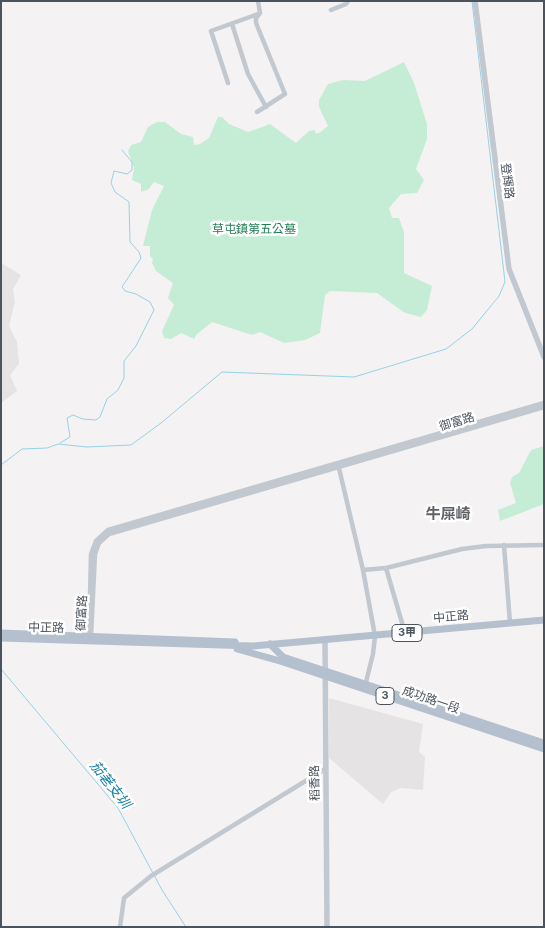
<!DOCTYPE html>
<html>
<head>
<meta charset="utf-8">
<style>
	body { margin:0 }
	#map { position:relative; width:545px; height:928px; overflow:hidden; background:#f4f2f2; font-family:Inter,sans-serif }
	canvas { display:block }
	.frame { position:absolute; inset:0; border:2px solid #4b545e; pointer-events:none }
</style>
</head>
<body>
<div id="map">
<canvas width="545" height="928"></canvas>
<div class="frame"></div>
</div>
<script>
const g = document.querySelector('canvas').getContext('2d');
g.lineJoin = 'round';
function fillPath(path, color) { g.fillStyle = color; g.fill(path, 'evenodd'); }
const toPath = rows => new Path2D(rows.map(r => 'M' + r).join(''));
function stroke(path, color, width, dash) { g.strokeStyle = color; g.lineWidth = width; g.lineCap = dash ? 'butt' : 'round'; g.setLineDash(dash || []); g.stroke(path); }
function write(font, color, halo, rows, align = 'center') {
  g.font = font + ' Inter,"Noto Sans TC",sans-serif'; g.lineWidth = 5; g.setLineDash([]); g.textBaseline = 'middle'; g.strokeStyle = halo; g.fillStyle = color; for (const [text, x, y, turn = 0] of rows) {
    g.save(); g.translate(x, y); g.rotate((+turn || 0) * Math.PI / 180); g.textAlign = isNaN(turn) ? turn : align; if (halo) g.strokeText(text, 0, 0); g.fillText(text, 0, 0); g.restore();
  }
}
const education = toPath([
	[1,263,21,275,13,289,15,302,9,326,17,342,19,364,10,375,17,391,1,403],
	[329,698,423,724,419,752,425,757,423,790,401,788,391,792,383,804,329,758]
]);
const green = toPath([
	[404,62,414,83,427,124,427,139,416,169,424,180,417,193,401,194,389,208,392,218,399,218,404,232,404,273,432,286,427,310,421,317,405,313,377,293,330,291,325,295,320,333,305,340,284,343,260,332,252,335,212,322,197,334,194,339,181,333,171,339,164,338,162,331,174,305,168,298,173,283,156,271,152,263,153,259,150,256,150,246,143,246,152,210,164,186,154,182,149,189,141,192,141,184,132,180,134,168,128,151,131,145,141,142,148,127,157,122,165,122,181,134,193,137,194,145,200,144,209,138,218,117,222,117,229,124,248,132,270,124,296,143,309,131,315,130,315,133,319,133,328,126,319,107,319,100,328,84,343,80,365,81],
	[544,446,544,504,500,521,498,510,516,503,510,483,512,477,519,473,531,450]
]);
const stream = toPath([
	[60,443,70,437,67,418,73,415,83,419,96,420,100,417,107,399,118,390,124,378,124,361,136,346,154,310,150,302,136,294,125,291,122,287,141,258,139,252,130,242,129,202,115,192,111,183,114,171,127,174,132,170,132,162,122,150],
	[1,465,22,449,47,448,58,444,87,447,131,445,161,423,222,372,354,377,446,349,472,329,499,296,505,282,472,1],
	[1,669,118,808,162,890,186,927]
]);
const minor = toPath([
	[258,1,260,13],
	[331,10,346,4,348,1],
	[232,24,248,74,266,107],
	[228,83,211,31,258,14],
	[257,112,285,94,256,23,256,18,260,13],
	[338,464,363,570,375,636,373,654,365,686],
	[504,545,510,623],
	[386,568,405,633],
	[363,570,386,568,462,549,486,546,544,545],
	[91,637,95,554,99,543,109,534,544,407],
	[89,639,91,554,96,541,108,530,544,403],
	[120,927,124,898,151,876,325,769]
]);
const tertiary = toPath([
	[475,1,509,269,544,357],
	[325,639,327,927]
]);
const primary = toPath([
	[1,633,235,642],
	[1,638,253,646,544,620],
	[270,644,283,657,544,743],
	[237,649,280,661,544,749]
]);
const shields = [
	[407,633,30],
	[385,696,18]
];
const shieldNames = [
	["3甲",407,633],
	["3",385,696]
];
const streetNames = [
	["登輝路",507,181,83],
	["御富路",457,422,-17],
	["御富路",82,613,-87],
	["中正路",451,617,-5],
	["中正路",46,628,1],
	["成功路一段",431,700,19],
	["稻香路",315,783,-91]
];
const parkNames = [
	["草屯鎮第五公墓",254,229]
];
const waterNames = [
	["茄荖支圳",110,785,52]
];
const quarterNames = [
	["牛屎崎",448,514]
];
fillPath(education, '#e5e3e3');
fillPath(green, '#c5edd6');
stroke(stream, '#95d2e6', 1);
stroke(minor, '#c1c8cf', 4.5);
stroke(tertiary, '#c1c8cf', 5.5);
stroke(primary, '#b4c0ce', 7);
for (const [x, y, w] of shields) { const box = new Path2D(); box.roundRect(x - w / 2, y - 8.5, w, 17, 4); g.fillStyle = '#fff'; g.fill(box); stroke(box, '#4b545e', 1); }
write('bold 11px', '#4b545e', null, shieldNames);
write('12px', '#4b545e', '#fff', streetNames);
write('12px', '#1f7c52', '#fff', parkNames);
write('italic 14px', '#1780a4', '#fff', waterNames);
write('bold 15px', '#5f6266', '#fff', quarterNames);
</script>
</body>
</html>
